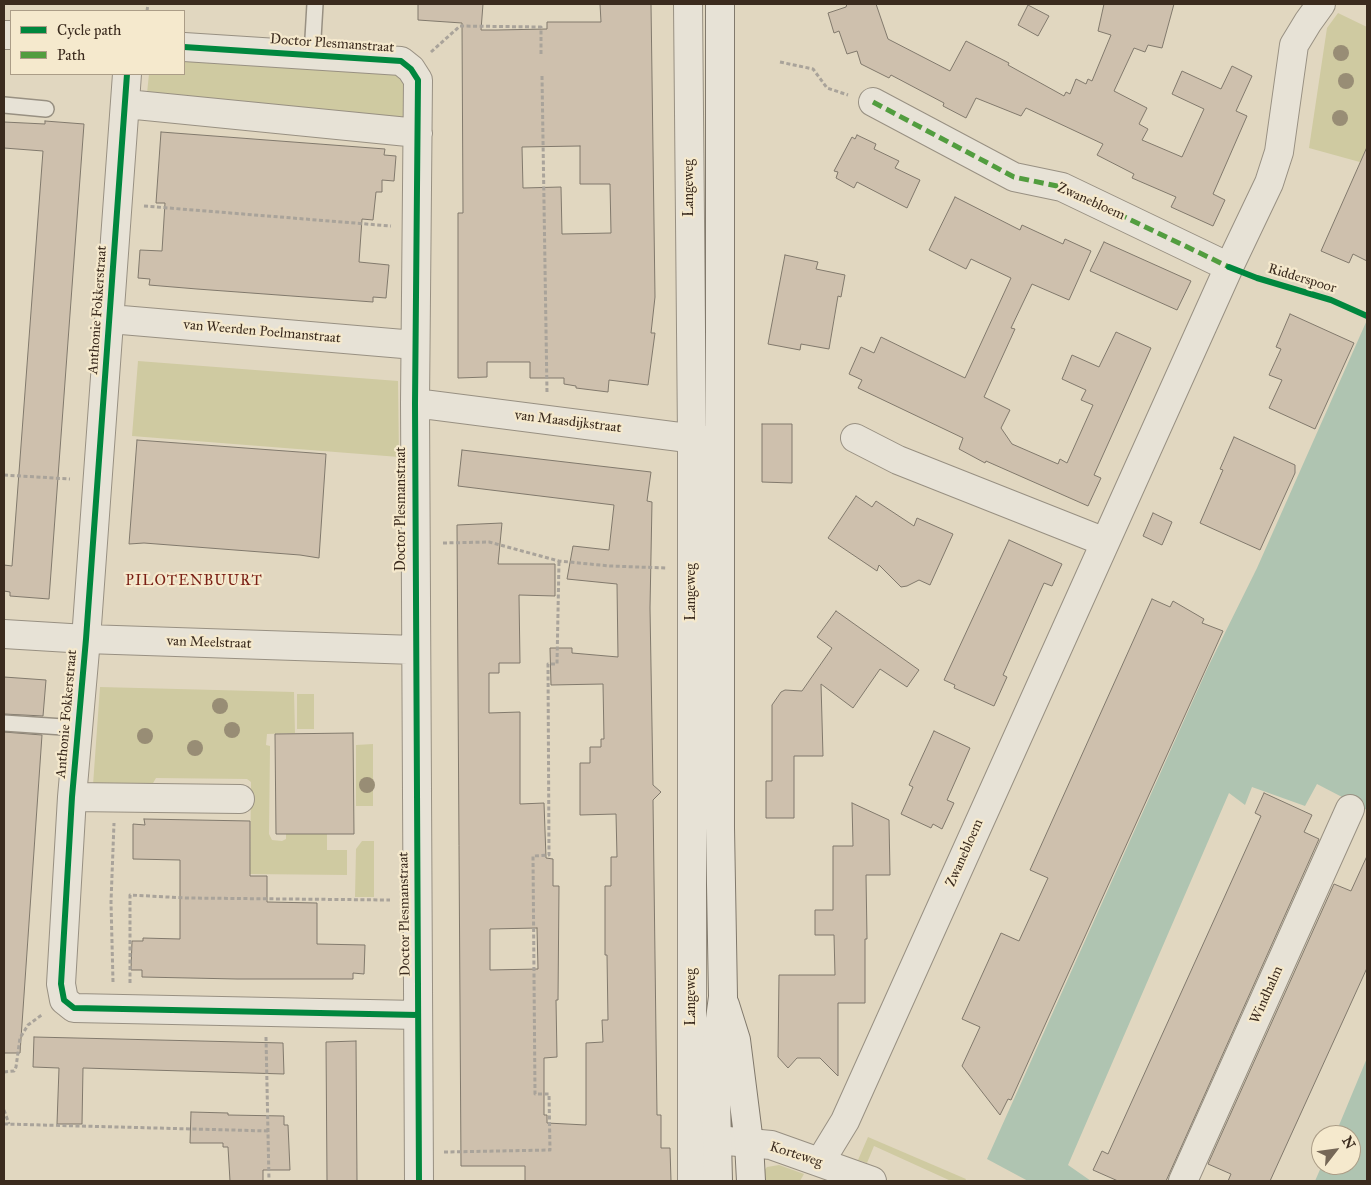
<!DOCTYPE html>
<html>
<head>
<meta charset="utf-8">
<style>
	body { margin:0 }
	#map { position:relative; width:1371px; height:1185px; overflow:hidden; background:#e1d7c0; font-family:"IM FELL Great Primer",serif }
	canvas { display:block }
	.frame { position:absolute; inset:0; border:5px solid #3b2b1e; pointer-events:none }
	.legend { position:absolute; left:10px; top:10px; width:175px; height:65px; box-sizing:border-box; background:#f5e9cd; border:1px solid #ab9d87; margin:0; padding:6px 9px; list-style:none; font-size:15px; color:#3b2b1e }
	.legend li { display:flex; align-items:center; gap:10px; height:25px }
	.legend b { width:25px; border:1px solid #ab9d87 }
	.north { position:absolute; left:1311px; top:1125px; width:50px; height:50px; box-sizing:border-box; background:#f5e9cd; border:1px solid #ab9d87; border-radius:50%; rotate:60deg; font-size:14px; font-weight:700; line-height:20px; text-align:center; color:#3b2b1e }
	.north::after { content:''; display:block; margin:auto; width:18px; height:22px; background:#756757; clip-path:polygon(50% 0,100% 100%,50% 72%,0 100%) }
</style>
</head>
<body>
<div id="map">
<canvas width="1371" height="1185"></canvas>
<div class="frame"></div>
<ul class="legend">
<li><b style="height:6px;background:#00873e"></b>Cycle path</li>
<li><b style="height:6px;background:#529d3f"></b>Path</li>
</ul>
<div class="north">N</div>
</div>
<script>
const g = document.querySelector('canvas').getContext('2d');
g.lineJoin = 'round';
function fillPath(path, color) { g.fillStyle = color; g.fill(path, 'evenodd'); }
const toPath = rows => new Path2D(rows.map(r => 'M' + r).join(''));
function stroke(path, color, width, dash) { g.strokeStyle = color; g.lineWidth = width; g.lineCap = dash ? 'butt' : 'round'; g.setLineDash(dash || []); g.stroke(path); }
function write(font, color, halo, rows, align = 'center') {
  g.font = font + ' "IM FELL Great Primer",serif'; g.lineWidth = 4.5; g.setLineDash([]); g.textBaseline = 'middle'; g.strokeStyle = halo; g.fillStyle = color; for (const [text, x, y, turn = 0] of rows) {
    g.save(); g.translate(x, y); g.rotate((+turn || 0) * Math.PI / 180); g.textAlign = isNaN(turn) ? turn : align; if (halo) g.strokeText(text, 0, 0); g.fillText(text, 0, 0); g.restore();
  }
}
const green = toPath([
	[1338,13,1367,27,1367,164,1309,148,1327,28],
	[184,56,407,68,407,121,146,103,149,74,184,74],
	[138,361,398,381,399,457,132,436],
	[100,687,294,692,295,733,267,734,266,745,270,746,269,834,272,840,282,841,286,839,286,834,327,834,327,850,347,850,347,875,250,874,251,782,247,779,156,778,149,790,93,785],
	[297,694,314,694,314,729,297,729],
	[373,744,373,806,356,806,356,745],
	[362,841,374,841,374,897,355,897,356,849],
	[868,1137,966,1179,965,1181,951,1181,874,1146,867,1163,858,1160],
	[779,1165,804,1174,800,1181,758,1181,757,1179,767,1167]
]);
const water = toPath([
	[1367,320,1367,810,1317,784,1305,806,1252,787,1245,805,1229,793,1068,1165,1091,1181,1028,1181,987,1159,1208,667,1257,568],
	[1367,1058,1367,1181,1315,1181,1322,1165,1351,1165,1351,1135,1335,1135]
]);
const building = toPath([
	[418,4,483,4,481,30,496,30,547,29,547,22,601,22,600,4,651,4,655,297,651,333,655,333,648,385,609,380,608,392,576,388,576,386,564,384,564,378,530,378,530,362,487,362,487,377,458,378,458,213,463,213,462,23,418,20,418,4],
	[580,146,580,184,610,184,611,233,562,234,561,187,523,188,522,147,580,146],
	[847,4,876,4,888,39,950,71,966,41,1009,63,1008,65,1064,96,1066,92,1070,94,1076,79,1086,84,1088,79,1092,81,1111,35,1098,31,1104,4,1174,4,1162,48,1148,45,1145,52,1134,48,1114,91,1147,108,1139,124,1148,129,1142,140,1182,157,1204,109,1172,94,1182,71,1221,89,1232,66,1252,76,1236,111,1247,116,1213,194,1225,200,1213,226,1171,207,1176,197,1132,178,1134,174,1097,155,1103,144,1026,108,1021,116,976,98,966,118,943,106,944,103,891,75,889,78,861,64,857,51,847,54,839,31,834,33,828,13,846,7,847,4],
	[1028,5,1049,16,1038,36,1018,25,1028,5],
	[45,121,84,124,49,599,10,596,10,592,4,591,4,565,12,566,43,151,4,148,4,122,45,124,45,121],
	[161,132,385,149,384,155,396,156,394,181,382,180,382,192,376,192,373,220,362,219,359,262,389,265,386,298,373,297,373,302,197,289,149,285,150,279,138,278,140,250,162,251,165,203,156,203,161,132],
	[857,135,876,144,874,149,899,161,895,168,920,180,907,208,857,182,854,188,836,178,838,172,834,171,852,137,855,139,857,135],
	[1367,147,1367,261,1353,254,1349,263,1321,251,1367,147],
	[955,197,1020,230,1022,225,1063,244,1065,239,1091,251,1069,300,1032,284,1011,328,1015,329,984,397,1010,410,1001,428,1012,444,1058,464,1060,459,1067,463,1093,405,1081,400,1086,390,1062,379,1072,355,1099,367,1116,332,1151,348,1094,475,1101,478,1088,506,986,461,985,463,959,449,963,438,858,388,862,380,849,374,861,347,874,353,881,337,965,378,1011,278,971,259,966,269,929,250,955,197],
	[1104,242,1191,281,1177,310,1090,271,1104,242],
	[785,255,818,262,816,269,845,275,841,297,838,296,829,349,801,344,800,350,768,344,785,255],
	[1290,314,1354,343,1315,429,1269,408,1282,380,1269,375,1281,349,1276,347,1290,314],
	[762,424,792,424,792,483,762,482,762,424],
	[1234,437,1295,465,1295,473,1260,550,1200,523,1223,470,1220,469,1234,437],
	[137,440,326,454,319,558,300,555,144,543,129,544,137,440],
	[462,450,651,472,647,501,652,502,650,608,653,785,661,792,653,800,657,1115,661,1115,661,1148,670,1148,671,1181,525,1181,525,1166,461,1166,457,525,502,523,498,564,555,564,555,596,519,595,520,663,499,663,499,673,489,673,489,713,520,712,520,804,544,803,546,858,553,859,553,886,559,886,558,1000,556,1000,557,1057,544,1058,544,1115,547,1115,547,1123,586,1125,586,1043,603,1042,602,1020,608,1020,607,955,605,955,605,886,611,886,611,857,617,857,616,814,580,815,580,763,590,763,590,747,601,747,601,739,604,739,603,684,551,685,550,648,572,648,572,653,618,657,617,584,567,579,573,546,609,550,614,505,458,486,462,450],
	[537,928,538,969,490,970,490,929,537,928],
	[856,496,872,507,876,501,914,526,917,518,953,534,930,585,919,580,907,586,901,587,879,565,877,571,828,538,856,496],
	[1153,513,1172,522,1162,545,1143,536,1153,513],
	[1009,540,1062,564,1052,586,1044,583,1003,675,1007,677,994,706,954,688,955,685,944,680,1009,540],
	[1152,599,1170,607,1173,601,1204,619,1202,623,1223,631,1011,1100,1008,1099,1000,1115,962,1066,980,1027,962,1019,1001,933,1019,941,1048,878,1030,870,1152,599],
	[836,611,919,670,907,687,880,669,853,708,821,684,823,756,794,756,794,818,766,818,766,781,772,781,772,705,781,692,785,690,802,691,832,648,817,637,836,611],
	[4,677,46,680,43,716,4,714,4,677],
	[934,731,970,748,947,800,954,803,942,829,933,824,931,828,901,814,913,787,909,785,934,731],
	[4,732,42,735,20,1053,4,1053,4,732],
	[353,733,354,834,276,834,275,734,353,733],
	[1264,793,1312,815,1304,832,1319,839,1166,1181,1118,1181,1093,1170,1102,1151,1108,1154,1224,898,1261,816,1255,813,1264,793],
	[852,803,889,820,890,875,866,875,867,939,865,939,865,1003,838,1003,838,1076,820,1058,797,1058,788,1068,778,1057,779,975,835,975,834,935,815,935,815,910,833,910,833,846,853,846,852,803],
	[144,819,250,821,250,876,267,876,267,902,317,903,317,944,365,945,364,974,353,973,353,979,237,979,142,977,142,970,131,970,132,941,143,941,143,938,180,939,180,860,133,859,133,824,145,825,144,819],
	[1367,856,1367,968,1270,1181,1228,1181,1231,1174,1208,1164,1334,884,1351,891,1367,856],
	[34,1037,283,1043,284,1074,83,1068,82,1124,57,1124,59,1068,33,1067,34,1037],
	[356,1041,357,1181,327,1181,326,1042,356,1041],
	[191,1112,228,1113,228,1115,284,1116,284,1125,288,1125,290,1170,263,1170,263,1181,230,1181,228,1147,223,1147,223,1143,190,1143,191,1112]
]);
const path = toPath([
	[147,11,148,4],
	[431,52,460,26,541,27,541,54],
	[780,62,813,69,827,88,848,95],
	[542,76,547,393],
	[144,206,391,226],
	[4,475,70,479],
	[443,543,489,542,559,561,610,566,666,568],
	[113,982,111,902,114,823],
	[130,983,130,895,186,898,390,900],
	[266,1037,269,1181],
	[4,1072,14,1071,16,1067,20,1038,28,1025,43,1014],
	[4,1110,9,1124],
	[4,1124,269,1131],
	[444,1152,550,1150,549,1094,535,1094,533,856,549,855,548,664,557,664,559,561]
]);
const service = toPath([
	[312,55,315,4],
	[4,105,46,109],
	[4,723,78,728]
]);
const minor = toPath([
	[688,4,692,438,692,1181],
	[4,35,11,35],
	[184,47,401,61,411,69,418,80,415,403,419,1181],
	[127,74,86,639,72,797,61,984,64,1000,74,1008,418,1015],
	[873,102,1014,177,1062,187,1229,267],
	[126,104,418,133],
	[110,319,415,345],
	[415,403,711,441],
	[855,438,898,460,1105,542],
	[4,634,86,639,415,650],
	[72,797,240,799],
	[717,1140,771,1145,872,1181],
	[820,1162,845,1121,1229,267,1269,183,1279,152,1294,45,1308,22,1321,4],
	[1183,1181,1350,809]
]);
const secondary = toPath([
	[725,1005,736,1040,749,1143,751,1181],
	[718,1181,716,1101,717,1041,723,997,720,828,720,4]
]);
const quiet = toPath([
	[873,102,1014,177,1062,187,1229,267]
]);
const cycleway = toPath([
	[184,47,401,61,411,69,418,80,415,403,419,1181],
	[127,74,86,639,72,797,61,984,64,1000,74,1008,418,1015],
	[1229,267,1257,278,1331,300,1367,316]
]);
const trees = [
	[1341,53],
	[1346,81],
	[1340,118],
	[220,706],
	[232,730],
	[145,736],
	[195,748],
	[367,785]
];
const streetNames = [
	["Doctor Plesmanstraat",332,44,4],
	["Langeweg",690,188,-90],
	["Zwanebloem",1091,202,24],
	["Ridderspoor",1302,279,17],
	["Anthonie Fokkerstraat",98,310,-86],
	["van Weerden Poelmanstraat",262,332,5],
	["van Maasdijkstraat",568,422,7],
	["Doctor Plesmanstraat",402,509,-90],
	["Langeweg",692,592,-90],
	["van Meelstraat",209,643,2],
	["Anthonie Fokkerstraat",67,714,-85],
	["Zwanebloem",965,853,-66],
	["Doctor Plesmanstraat",405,914,-91],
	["Windhalm",1267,995,-66],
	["Langeweg",692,997,-90],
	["Korteweg",796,1155,18]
];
const neighbourhoodNames = [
	["PILOTENBUURT",194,581]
];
fillPath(green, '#cfcaa1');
fillPath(water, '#afc4b1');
fillPath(building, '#cec0ad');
stroke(building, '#81796c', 1);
stroke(service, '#989082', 18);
stroke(minor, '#989082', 30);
stroke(secondary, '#81796c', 30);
stroke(path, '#a9a39a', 3, [4, 2.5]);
stroke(service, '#e7e2d6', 15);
stroke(minor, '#e7e2d6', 28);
stroke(secondary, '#e7e2d6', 28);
stroke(quiet, '#529d3f', 5, [10, 5]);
stroke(cycleway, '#00873e', 6);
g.fillStyle = '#988d75';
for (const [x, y] of trees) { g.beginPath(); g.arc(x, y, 8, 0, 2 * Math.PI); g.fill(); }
write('14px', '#3b2b1e', '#f5e9cd', streetNames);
g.letterSpacing = '1px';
write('15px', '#7a1f14', '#f5e9cd', neighbourhoodNames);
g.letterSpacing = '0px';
</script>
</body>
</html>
